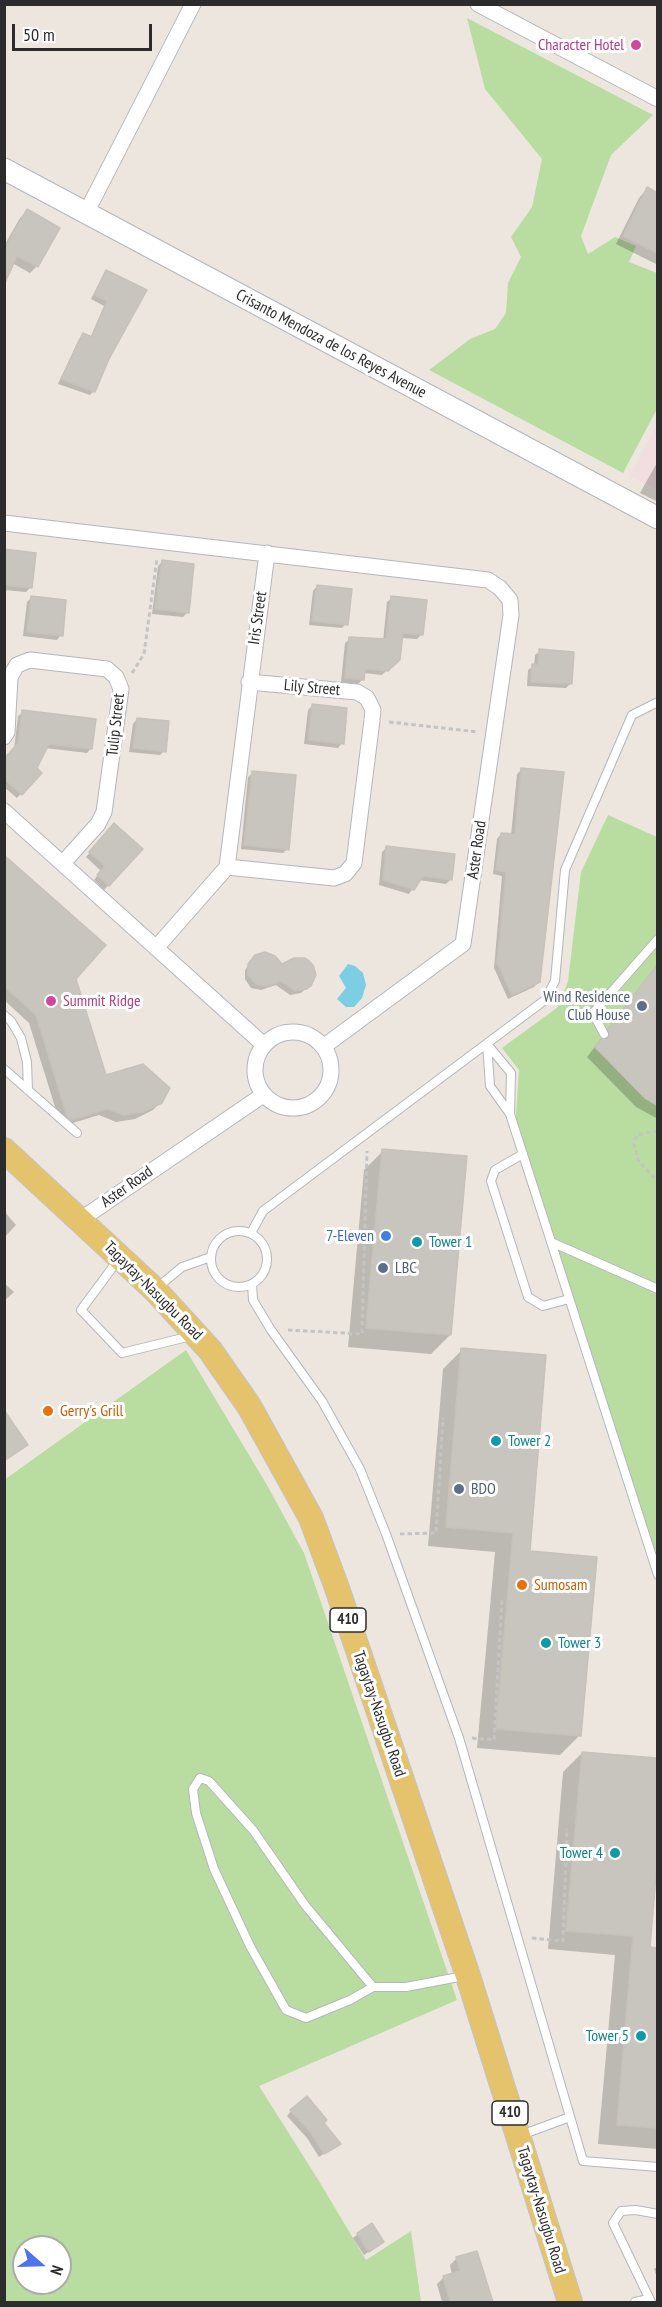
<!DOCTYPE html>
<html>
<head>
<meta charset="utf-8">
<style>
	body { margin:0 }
	#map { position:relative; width:662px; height:2307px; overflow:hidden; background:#ece6df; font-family:"PT Sans Narrow",sans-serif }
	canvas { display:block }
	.frame { position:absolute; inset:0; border:6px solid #2c2c2c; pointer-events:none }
	.north { position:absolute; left:12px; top:2235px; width:60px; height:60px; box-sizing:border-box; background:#fff; border:2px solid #ababab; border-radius:50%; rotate:110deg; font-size:16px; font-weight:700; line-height:24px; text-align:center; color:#2c2c2c }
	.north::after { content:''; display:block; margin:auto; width:21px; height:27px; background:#4e74ea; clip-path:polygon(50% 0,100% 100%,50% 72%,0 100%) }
	.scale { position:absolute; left:12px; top:24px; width:140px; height:27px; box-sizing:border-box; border:3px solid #2c2c2c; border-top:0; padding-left:8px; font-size:18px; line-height:21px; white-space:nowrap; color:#2c2c2c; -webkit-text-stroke:4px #fff; paint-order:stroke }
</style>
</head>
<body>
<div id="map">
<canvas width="662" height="2307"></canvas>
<div class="frame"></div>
<div class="north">N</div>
<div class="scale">50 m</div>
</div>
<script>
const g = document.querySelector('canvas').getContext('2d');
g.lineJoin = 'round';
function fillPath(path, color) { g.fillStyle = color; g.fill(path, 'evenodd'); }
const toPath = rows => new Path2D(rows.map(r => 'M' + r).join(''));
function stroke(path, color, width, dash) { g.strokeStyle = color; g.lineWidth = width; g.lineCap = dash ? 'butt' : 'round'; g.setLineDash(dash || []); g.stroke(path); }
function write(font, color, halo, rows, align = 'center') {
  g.font = font + ' "PT Sans Narrow",sans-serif'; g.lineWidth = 6; g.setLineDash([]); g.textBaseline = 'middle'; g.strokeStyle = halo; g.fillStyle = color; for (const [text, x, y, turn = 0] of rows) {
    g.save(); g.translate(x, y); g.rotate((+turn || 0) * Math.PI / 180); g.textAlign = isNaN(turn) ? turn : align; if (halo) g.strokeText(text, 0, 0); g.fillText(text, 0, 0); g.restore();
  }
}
const medical = toPath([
	[657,424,657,490,630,476]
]);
const green = toPath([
	[467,18,653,115,611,155,581,236,588,254,615,237,636,246,629,262,657,273,657,409,623,473,429,370,470,339,495,329,506,313,508,283,521,257,511,237,532,207,542,159,485,89],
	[608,815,657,837,657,1575,515,1129,519,1070,502,1048,558,1007,568,981,581,872],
	[186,1350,267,1485,304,1553,457,2000,259,2086,319,2181,366,2260,411,2231,421,2302,5,2302,4,1480],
	[24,2247,60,2247,60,2283,24,2283]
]);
const water = toPath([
	[348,964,355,966,363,973,366,985,362,998,354,1007,346,1007,337,999,346,988,339,976]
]);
const shadow = toPath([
	[647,189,658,194,658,265,616,244,639,198],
	[27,211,37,266,30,273,12,263,4,268,4,246,20,218],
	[106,272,144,291,107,359,94,391,90,395,58,384,79,339,83,334,90,338,104,306,91,299,102,277],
	[658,461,658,502,640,493],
	[4,551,30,588,26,592,4,590],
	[162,562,187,613,183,617,152,614,158,566],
	[317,586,346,624,342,628,309,625,313,591],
	[31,598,61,635,57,640,23,636,27,602],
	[392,598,421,635,417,639,401,638,398,659,382,675,363,673,363,679,358,684,341,682,345,643,350,639,383,641,387,602],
	[540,651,570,684,566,688,527,686,528,670,534,666,535,655],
	[312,706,342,743,338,748,304,744,308,710],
	[23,712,91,748,87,753,45,748,35,769,40,773,17,798,4,787,4,760,14,749,18,716],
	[137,719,164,751,160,755,129,752,133,724],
	[522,769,539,982,534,987,508,999,494,968,502,876,493,874,497,839,501,834,511,835,517,774],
	[253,773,287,849,283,853,241,849,248,777],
	[114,825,141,849,104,890,94,880,101,871,86,857],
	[387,847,451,879,446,884,419,880,409,894,379,885,382,852],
	[4,856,74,979,105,1077,160,1103,153,1110,135,1119,116,1122,99,1115,63,1126,60,1123,29,1023,4,1000],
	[251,961,281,966,310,985,301,993,290,995,276,985,261,990,251,988,245,979,245,970],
	[658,965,658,1119,636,1107,587,1057],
	[383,1151,450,1335,431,1354,348,1347,364,1170],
	[4,1211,16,1225,4,1238],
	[4,1283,14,1292,4,1301],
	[462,1350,528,1553,579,1736,560,1755,477,1748,495,1552,428,1546,443,1369],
	[582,1753,658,1759,658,1848,649,1949,658,1949,658,2149,598,2144,615,1955,548,1949,563,1772],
	[291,2111,339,2144,319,2157,307,2138,287,2116],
	[358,2234,383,2242,364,2255,353,2238],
	[476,2253,492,2302,442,2302,437,2284,444,2277,452,2275,450,2265,457,2258],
	[658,2266,658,2280,654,2269]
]);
const building = toPath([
	[647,187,657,193,657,253,623,236,647,187],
	[27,209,60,228,38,267,17,256,4,285,4,249,27,209],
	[106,270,147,290,109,359,95,392,61,379,83,333,92,337,107,301,94,295,106,270],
	[4,549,36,553,32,588,4,585,4,549],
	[162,560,194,564,189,613,155,609,162,560],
	[317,585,352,589,348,625,312,621,317,585],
	[31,596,66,600,63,636,27,632,31,596],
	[391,596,427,600,423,635,403,633,400,660,388,671,365,669,364,680,345,678,349,637,386,639,391,596],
	[539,649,574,652,572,684,531,682,532,664,538,665,539,649],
	[312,704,347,708,344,744,308,740,312,704],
	[22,710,96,719,92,749,49,744,37,768,42,773,22,795,4,779,4,759,18,743,22,710],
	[137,718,169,721,166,752,133,748,137,718],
	[521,768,564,772,540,982,512,995,497,963,506,872,496,870,501,833,515,834,521,768],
	[252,771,296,775,289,850,244,845,252,771],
	[114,823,143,849,109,886,97,875,105,866,89,852,114,823],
	[386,846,455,854,452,880,423,876,414,890,383,880,386,846],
	[4,855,106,945,76,979,106,1075,143,1064,170,1088,162,1103,143,1112,124,1115,107,1109,71,1120,67,1116,36,1015,4,986,4,855],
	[265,952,275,956,282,964,294,958,305,958,309,961,313,965,316,975,311,986,307,989,295,991,281,981,267,986,256,984,248,975,248,964,255,955,265,952],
	[657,965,657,1105,645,1098,595,1047,601,1039,609,1038,608,1029,657,965],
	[382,1149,467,1156,451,1335,366,1328,382,1149],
	[461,1348,546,1355,530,1551,597,1557,581,1736,496,1729,513,1533,446,1527,461,1348],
	[4,1410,28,1445,4,1461,4,1410],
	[582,1752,657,1758,657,1864,650,1947,657,1948,657,2128,617,2125,633,1936,566,1931,582,1752],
	[307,2096,327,2120,324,2123,341,2144,324,2154,311,2133,290,2110,307,2096],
	[372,2223,384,2242,369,2252,357,2233,372,2223],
	[477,2251,493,2302,450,2302,443,2276,460,2271,456,2257,477,2251]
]);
const path = toPath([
	[132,673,144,654,157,558],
	[389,722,478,732],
	[658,1131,637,1135,634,1144,638,1160,658,1182],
	[288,1330,362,1334,367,1151],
	[400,1534,436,1533,443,1418],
	[472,1738,494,1740,502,1599],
	[532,1938,563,1941,567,1829]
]);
const lane = toPath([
	[4,1015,11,1021,21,1038,27,1062,28,1090],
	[604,1034,593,1013,658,939],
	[487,1044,511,1073,510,1114,658,1575],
	[487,1044,490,1086,510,1114],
	[4,1069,77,1133],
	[523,1154,495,1170,491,1181,528,1297,543,1306,569,1299],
	'211 1259a28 28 0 1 1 56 0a28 28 0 1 1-56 0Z',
	[251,1233,263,1211,545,1000,555,981,565,870,632,715,658,702],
	[551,1242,658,1289],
	[118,1260,81,1310,122,1353,191,1336],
	[252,1284,253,1300,271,1330,322,1401,360,1469,386,1534,459,1738,583,2161,658,2167],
	[158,1287,182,1267,211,1257],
	[373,1987,305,1905,253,1830,209,1781,200,1778,193,1789,196,1813,214,1869,250,1946,286,2010,306,2018,350,2000,373,1987,406,1987,464,1976],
	[521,2135,570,2117],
	[635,2302,649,2299],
	[651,2302,613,2223,621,2211,636,2210,658,2214]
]);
const street = toPath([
	[478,4,658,99],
	[86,213,193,4],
	[4,523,488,580,500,588,510,600,511,615,463,944,323,1047],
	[4,737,7,732,10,677,17,665,30,660,107,669,116,677,121,689,104,812,98,824,63,863],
	[4,811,264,1045],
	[227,867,334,878,345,874,354,863,372,720,373,710,367,698,357,692,249,682],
	[227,867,267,553],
	[156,948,227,867],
	'255 1070a38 38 0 1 1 76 0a38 38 0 1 1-76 0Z',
	[80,1220,263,1095]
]);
const secondary = toPath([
	[4,169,658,518]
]);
const primary = toPath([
	[4,1150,155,1290,210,1350,249,1406,311,1518,337,1588,468,1976,570,2302]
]);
const markers = [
	[636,45,6,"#d1479c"],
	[51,1001,6,"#d1479c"],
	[642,1006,6,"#5c6f8a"],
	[386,1236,6,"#3f7fe0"],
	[417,1242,6,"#0f9aa8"],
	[383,1268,6,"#5c6f8a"],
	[48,1411,6,"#e8710a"],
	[496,1441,6,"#0f9aa8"],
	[459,1489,6,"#5c6f8a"],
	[522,1585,6,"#e8710a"],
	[546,1643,6,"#0f9aa8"],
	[615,1853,6,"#0f9aa8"],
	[641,2036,6,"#0f9aa8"]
];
const shields = [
	[348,1620,36],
	[510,2113,36]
];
const shieldNames = [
	["410",348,1620],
	["410",510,2113]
];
const hotelNames = [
	["Character Hotel",624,45],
	["Summit Ridge",63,1001,"left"]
];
const streetNames = [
	["Crisanto Mendoza de los Reyes Avenue",331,344,28],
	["Iris Street",258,618,-82],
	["Lily Street",312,688,5],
	["Tulip Street",116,725,-84],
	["Aster Road",477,850,-82],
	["Aster Road",127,1187,-35],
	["Tagaytay-Nasugbu Road",153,1291,45],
	["Tagaytay-Nasugbu Road",379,1714,71],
	["Tagaytay-Nasugbu Road",541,2210,73]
];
const serviceNames = [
	["Wind Residence",630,997,"right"],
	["Club House",630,1015,"right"],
	["LBC",395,1268],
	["BDO",471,1489]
];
const shopNames = [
	["7-Eleven",374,1236]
];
const cultureNames = [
	["Tower 1",429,1242],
	["Tower 2",508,1441],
	["Tower 3",558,1643],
	["Tower 4",603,1853,"right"],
	["Tower 5",629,2036,"right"]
];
const foodNames = [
	["Gerry's Grill",60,1411],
	["Sumosam",534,1585]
];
fillPath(medical, '#f2dee0');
fillPath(green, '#b9dda1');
fillPath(water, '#7ccee4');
fillPath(shadow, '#0003');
fillPath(building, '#c8c4be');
stroke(building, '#c7c2b9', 1.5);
stroke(lane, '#b3b6be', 10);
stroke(street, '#b3b6be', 17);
stroke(secondary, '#b3b6be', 23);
stroke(primary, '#c4c4c4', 26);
stroke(path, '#c4c4c4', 3, [4.5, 3]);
stroke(lane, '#fff', 8);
stroke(street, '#fff', 15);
stroke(secondary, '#fff', 21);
stroke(primary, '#e5c26c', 24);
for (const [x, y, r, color] of markers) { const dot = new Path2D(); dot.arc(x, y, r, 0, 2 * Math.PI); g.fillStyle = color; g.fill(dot); stroke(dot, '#fff', 2); }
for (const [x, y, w] of shields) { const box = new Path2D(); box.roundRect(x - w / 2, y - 12, w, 24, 4.5); g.fillStyle = '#fff'; g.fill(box); stroke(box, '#2c2c2c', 1.5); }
write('bold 15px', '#2c2c2c', null, shieldNames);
write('16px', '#b23c85', '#fff', hotelNames, 'right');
write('16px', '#2c2c2c', '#fff', streetNames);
write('16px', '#4e5e75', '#fff', serviceNames, 'left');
write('16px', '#366cbe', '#fff', shopNames, 'right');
write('16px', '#0d838f', '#fff', cultureNames, 'left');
write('16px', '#c56008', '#fff', foodNames, 'left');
</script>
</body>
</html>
